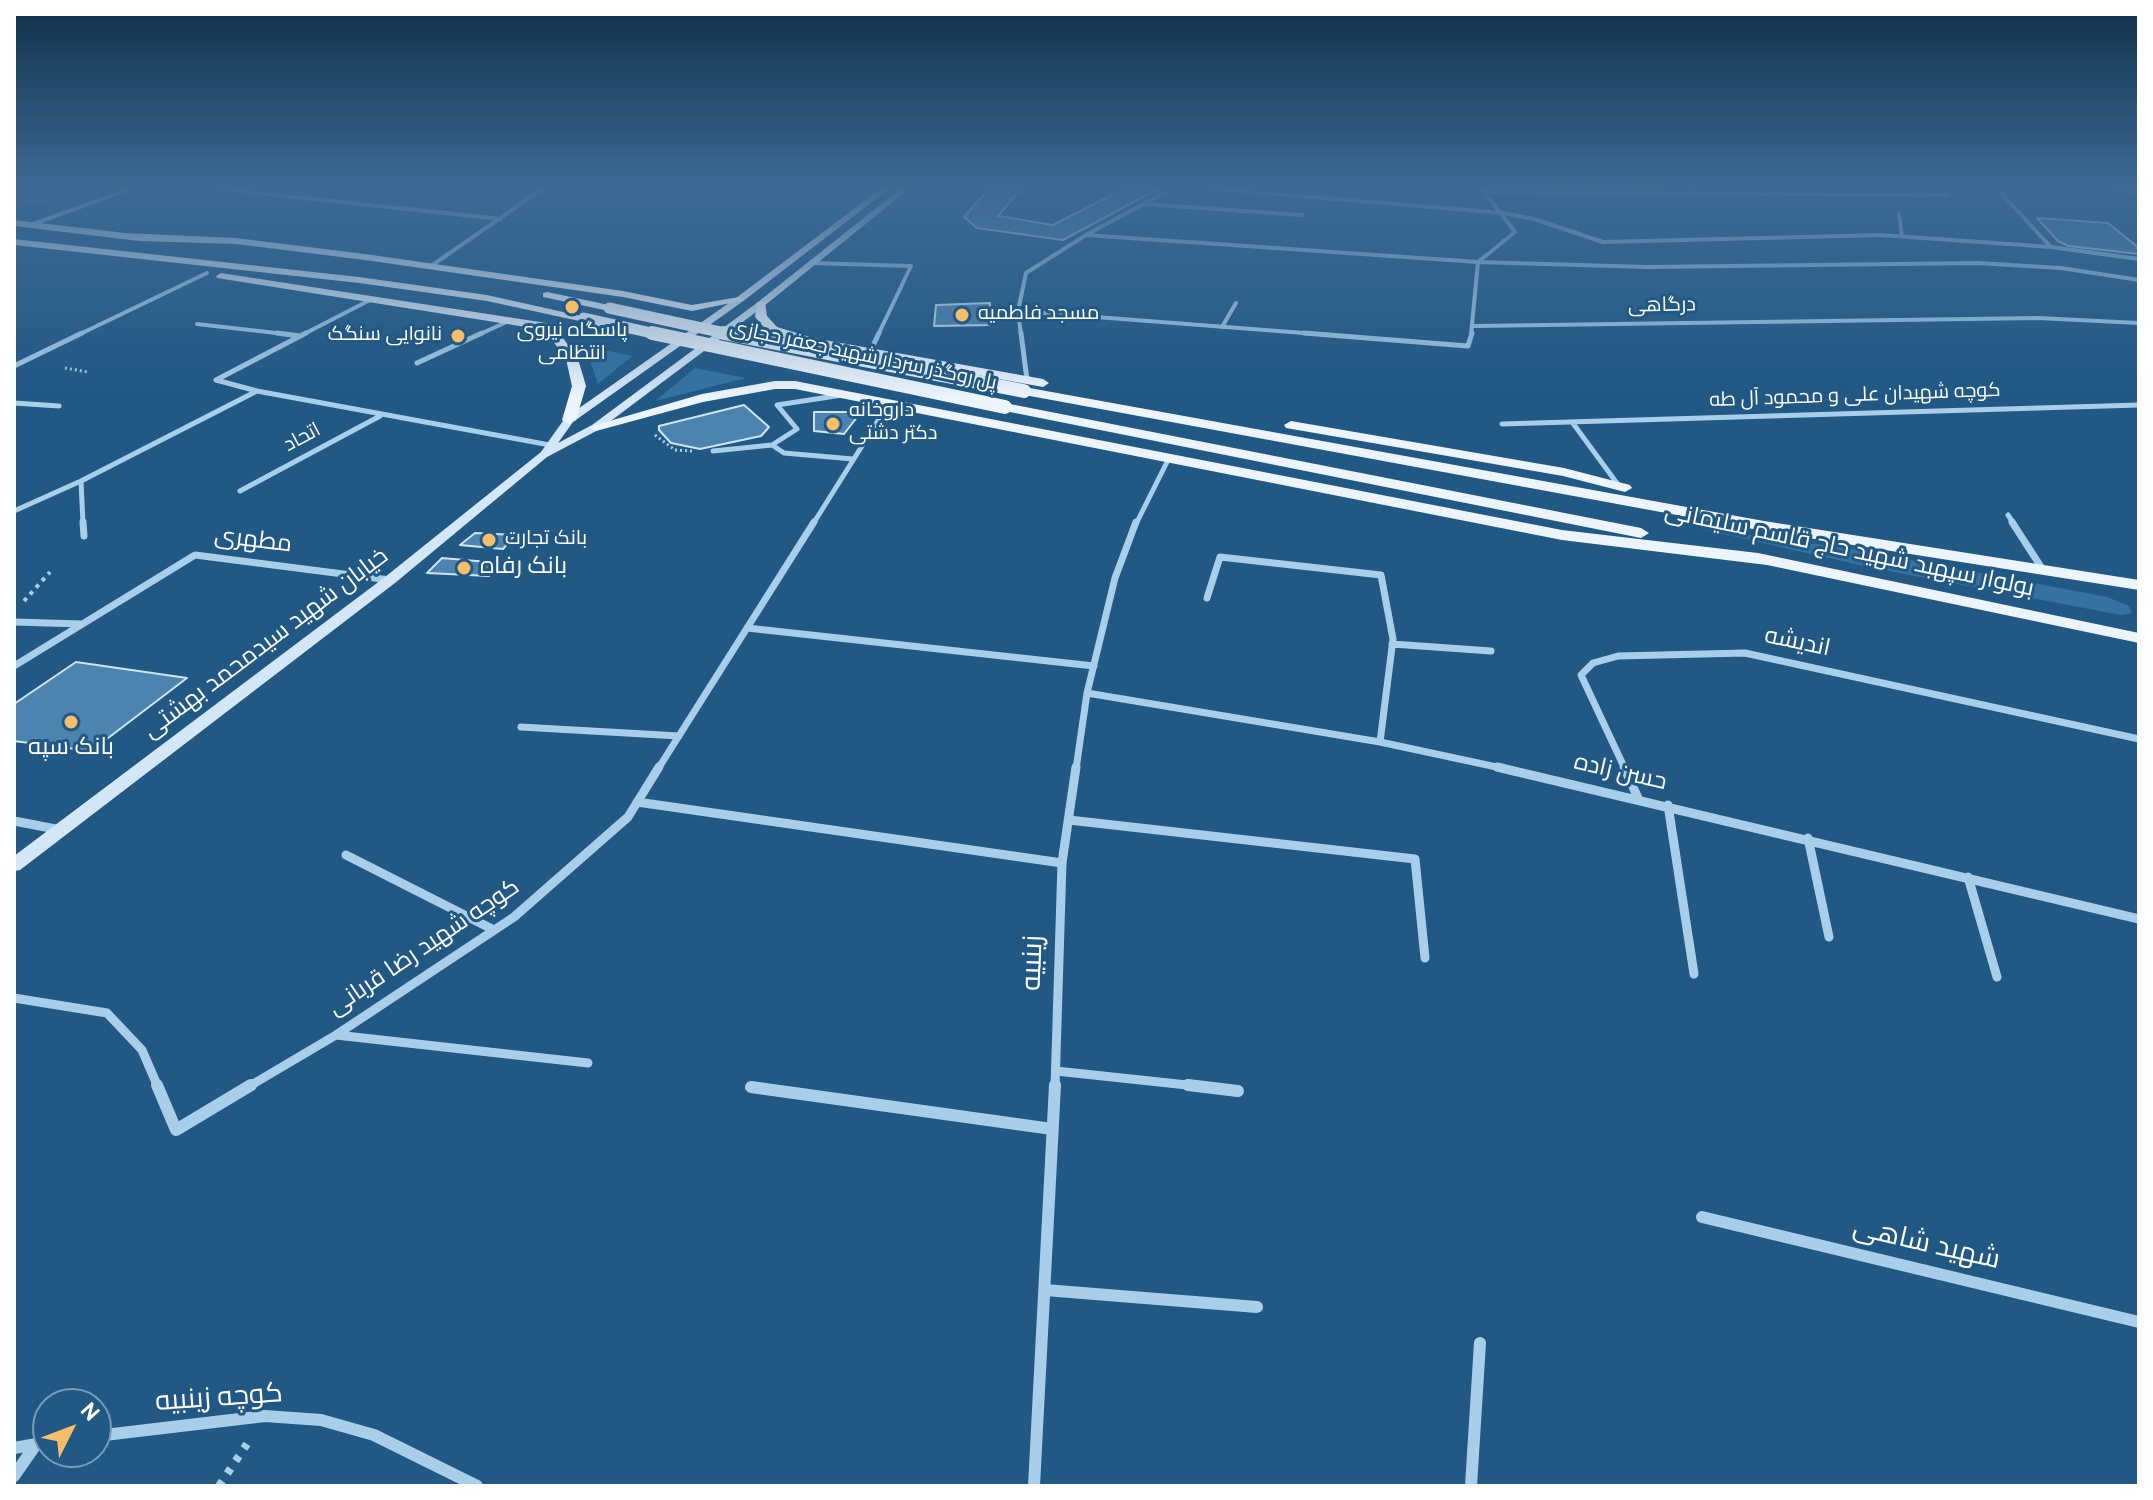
<!DOCTYPE html>
<html>
<head>
<meta charset="utf-8">
<style>
	body { margin:0 }
	#map { position:relative; width:2153px; height:1500px; overflow:hidden; background:#215884; font-family:Overpass,sans-serif }
	canvas { display:block }
	.frame { position:absolute; inset:0; border:16px solid #fff; pointer-events:none }
	.north { position:absolute; left:32px; top:1388px; width:80px; height:80px; box-sizing:border-box; background:#215884; border:2px solid #7a9bb5; border-radius:50%; rotate:48deg; font-size:22px; font-weight:700; line-height:32px; text-align:center; color:#fff }
	.north::after { content:''; display:block; margin:auto; width:28px; height:36px; background:#f6bd6a; clip-path:polygon(50% 0,100% 100%,50% 72%,0 100%) }
</style>
</head>
<body>
<div id="map">
<canvas width="2153" height="1500"></canvas>
<div class="frame"></div>
<div class="north">N</div>
</div>
<script>
const g = document.querySelector('canvas').getContext('2d');
g.lineJoin = 'round';
function fillPath(path, color) { g.fillStyle = color; g.fill(path, 'evenodd'); }
const toPath = rows => new Path2D(rows.map(r => 'M' + r).join(''));
function stroke(path, color, width, dash) { g.strokeStyle = color; g.lineWidth = width; g.lineCap = dash ? 'butt' : 'round'; g.setLineDash(dash || []); g.stroke(path); }
function write(font, color, halo, rows, align = 'center') {
  g.font = font + ' Overpass,Cairo,sans-serif'; g.lineWidth = 6; g.setLineDash([]); g.textBaseline = 'middle'; g.strokeStyle = halo; g.fillStyle = color; for (const [text, x, y, turn = 0] of rows) {
    g.save(); g.translate(x, y); g.rotate((+turn || 0) * Math.PI / 180); g.textAlign = isNaN(turn) ? turn : align; if (halo) g.strokeText(text, 0, 0); g.fillText(text, 0, 0); g.restore();
  }
}
const green = toPath([
	[24,189,116,189,105,194,14,207,14,195],
	[585,346,632,356,598,384],
	[695,368,746,378,655,401],
	[1693,527,1865,551,2107,597,2129,606,2132,613,2121,615,1868,567]
]);
const building = toPath([
	[989,189,1021,189,998,216,1053,225,1123,189,1158,189,1063,240,977,228,964,217,989,189],
	[2037,218,2108,223,2139,248,2139,254,2068,246,2058,241,2037,218],
	[990,303,990,325,934,326,936,305,990,303],
	[744,405,769,427,761,436,700,449,671,443,659,430,659,426,744,405],
	[814,412,850,412,858,416,844,434,814,431,814,412],
	[475,533,515,535,503,549,460,545,475,533],
	[442,558,500,563,489,576,427,573,442,558],
	[76,662,187,678,91,751,14,741,14,704,76,662]
]);
const pathFar2 = toPath([
	[65,368,88,372],
	[655,435,675,450,692,451]
]);
const pathFar1 = toPath([
	[24,601,50,572]
]);
const path = toPath([
	[219,1486,247,1444]
]);
const minorFar4 = toPath([
	[220,189,501,219],
	[1214,189,1503,213,1534,219,1603,242,1881,235,2051,247,2139,259],
	[1997,189,2051,247],
	[2113,189,2139,192],
	[1485,192,1948,195],
	[1144,204,1302,215],
	[1899,214,1902,236],
	[1086,235,1478,262,1647,267,1977,263,2061,268,2139,280],
	[812,263,911,266,878,335],
	[431,266,542,189],
	[1018,311,1330,335],
	[197,324,294,335],
	[1474,326,2038,318,2139,323],
	[1222,327,1236,303],
	[78,335,207,273],
	[302,335,370,300],
	[478,335,511,320],
	[1021,335,1018,311,1026,273,1086,235,1171,189],
	[1471,335,1478,262,1515,232,1482,189]
]);
const minorFar3 = toPath([
	[277,333,300,336],
	[1021,333,1027,380],
	[1304,333,1468,346,1472,333],
	[870,352,879,333],
	[417,363,482,333],
	[14,366,82,333],
	[257,391,216,380,306,333],
	[14,403,59,406],
	[1572,422,1619,486],
	[1502,424,2139,405],
	[772,445,797,429,777,405,842,395],
	[713,451,772,445,784,453,853,459],
	[81,481,83,524],
	[240,491,380,416],
	[14,511,81,481,257,391,550,445],
	[2008,515,2014,524],
	[813,524,889,403],
	[1136,524,1169,458]
]);
const minorFar2 = toPath([
	[83,522,84,536],
	[2012,522,2043,570],
	[1207,598,1220,557,1381,575,1393,639,1380,742],
	[14,622,82,624],
	[747,628,1094,666],
	[1392,644,1491,651],
	[14,666,195,555,390,580],
	[1087,693,1380,742,1506,769],
	[521,727,679,736],
	[658,769,814,522],
	[1076,769,1087,693,1115,578,1136,522],
	[1625,769,1581,675,1593,663,1618,656,1745,653,2139,739]
]);
const minorFar1 = toPath([
	[1497,767,2139,919],
	[1624,767,1638,798],
	[637,802,1062,863],
	[1668,805,1694,974],
	[1069,820,1415,859,1425,958],
	[14,821,61,830],
	[1808,838,1829,937],
	[346,855,494,930],
	[1968,877,1997,977],
	[14,998,107,1013,142,1050,158,1087],
	[336,1035,588,1063],
	[1056,1071,1206,1087],
	[248,1087,336,1035,514,917,628,817,659,767],
	[751,1087,754,1087],
	[1055,1087,1062,863,1076,767]
]);
const minor = toPath([
	[157,1085,176,1130,251,1085],
	[1188,1085,1238,1091],
	[751,1087,1052,1129],
	[1702,1217,2139,1322],
	[1045,1290,1257,1307],
	[96,1436,265,1416,321,1420,374,1435,477,1486],
	[14,1448,48,1442],
	[14,1476,37,1443],
	[1034,1486,1055,1085],
	[1471,1486,1480,1343]
]);
const secondary = toPath([
	[124,189,135,189,31,227,24,225,124,189],
	[880,189,889,189,742,302,573,422,558,443,592,425,758,302,900,189,909,189,764,306,600,429,547,457,395,583,20,870,14,871,14,856,385,577,541,452,565,418,736,298,880,189]
]);
const primary = toPath([
	[14,220,125,233,236,238,365,254,623,291,692,305,739,297,745,300,692,311,623,297,365,260,236,244,139,241,14,226,14,220],
	[14,239,359,277,487,295,590,318,584,322,487,301,359,283,14,245,14,239],
	[221,273,553,324,578,359,586,386,576,420,569,424,562,420,572,386,566,359,545,330,217,278,216,276,221,273],
	[547,292,609,305,615,308,609,311,543,297,543,293,547,292],
	[757,302,765,302,767,316,777,327,813,338,1043,379,1049,383,1043,387,807,344,769,333,755,317,757,302],
	[775,381,795,381,1562,530,1758,553,2139,633,2139,643,1767,565,1562,540,795,389,775,389,703,402,596,431,589,427,702,394,775,381],
	[1024,387,1764,521,2139,580,2139,590,1764,531,1019,394,1019,388,1024,387],
	[1005,403,1641,528,1649,533,1641,538,1000,410,1000,404,1005,403],
	[1291,421,1564,468,1630,485,1632,488,1625,492,1563,476,1286,428,1284,425,1291,421]
]);
const primaryBridgeFar1 = toPath([
	[609,308,734,335],
	[584,318,661,335]
]);
const primaryBridge = toPath([
	[652,333,1005,407],
	[724,333,1024,391]
]);
const markers = [
	[572,307,8,"#f6bd6a"],
	[962,315,8,"#f6bd6a"],
	[458,336,8,"#f6bd6a"],
	[833,424,8,"#f6bd6a"],
	[489,540,8,"#f6bd6a"],
	[464,568,8,"#f6bd6a"],
	[71,722,8,"#f6bd6a"]
];
const farStreetnames = [
	["درگاهی",1662,307,-1],
	["پل روگذر سردار شهید جعفر حجازی",863,357,12],
	["کوچه شهیدان علی و محمود آل طه",1855,397,-2],
	["اتحاد",303,439,-28]
];
const farPoinames = [
	["مسجد فاطمیه",978,315],
	["پاسگاه نیروی",572,332,"center"],
	["انتظامی",572,355,"center"],
	["نانوایی سنگک",442,336,"right"],
	["داروخانه",849,412],
	["دکتر دشتی",849,435],
	["بانک تجارت",505,540]
];
const streetNames = [
	["مطهری",253,542,7],
	["بولوار سپهبد شهید حاج قاسم سلیمانی",1849,552,12],
	["اندیشه",1797,644,12],
	["خیابان شهید سیدمحمد بهشتی",267,645,-37],
	["حسن زاده",1620,774,13],
	["کوچه شهید رضا قربانی",425,949,-34]
];
const poiNames = [
	["بانک رفاه",480,568],
	["بانک سپه",71,749,"center"]
];
const nearStreetnames = [
	["زینبیه",1035,963,-88],
	["شهید شاهی",1926,1246,13],
	["کوچه زینبیه",219,1400,-4]
];
fillPath(green, '#3572a1');
fillPath(building, '#4d84af');
stroke(building, '#cde5f7', 2);
stroke(pathFar2, '#a9cee9', 3, [2, 3]);
stroke(pathFar1, '#a9cee9', 4, [4, 5]);
stroke(path, '#a9cee9', 8, [6, 9]);
stroke(minorFar4, '#a9cee9', 4);
stroke(minorFar3, '#a9cee9', 5);
stroke(minorFar2, '#a9cee9', 7);
stroke(minorFar1, '#a9cee9', 9);
stroke(minor, '#a9cee9', 12);
fillPath(secondary, '#d4e7f7');
fillPath(primary, '#ecf5fe');
stroke(primaryBridgeFar1, '#ecf5fe', 11);
stroke(primaryBridge, '#ecf5fe', 14);
const sky = g.createLinearGradient(0, 0, 0, 399);
sky.addColorStop(0, '#123049');
sky.addColorStop(0.47, '#3d6a94');
sky.addColorStop(1, '#3d6a9400');
g.fillStyle = sky;
g.fillRect(0, 0, 2153, 399);
for (const [x, y, r, color] of markers) { const dot = new Path2D(); dot.arc(x, y, r, 0, 2 * Math.PI); g.fillStyle = color; g.fill(dot); stroke(dot, '#215884', 3); }
write('20px', '#fff', '#215884', farStreetnames);
write('20px', '#fff', '#215884', farPoinames, 'left');
write('24px', '#fff', '#215884', streetNames);
write('24px', '#fff', '#215884', poiNames, 'left');
write('28px', '#fff', '#215884', nearStreetnames);
</script>
</body>
</html>
